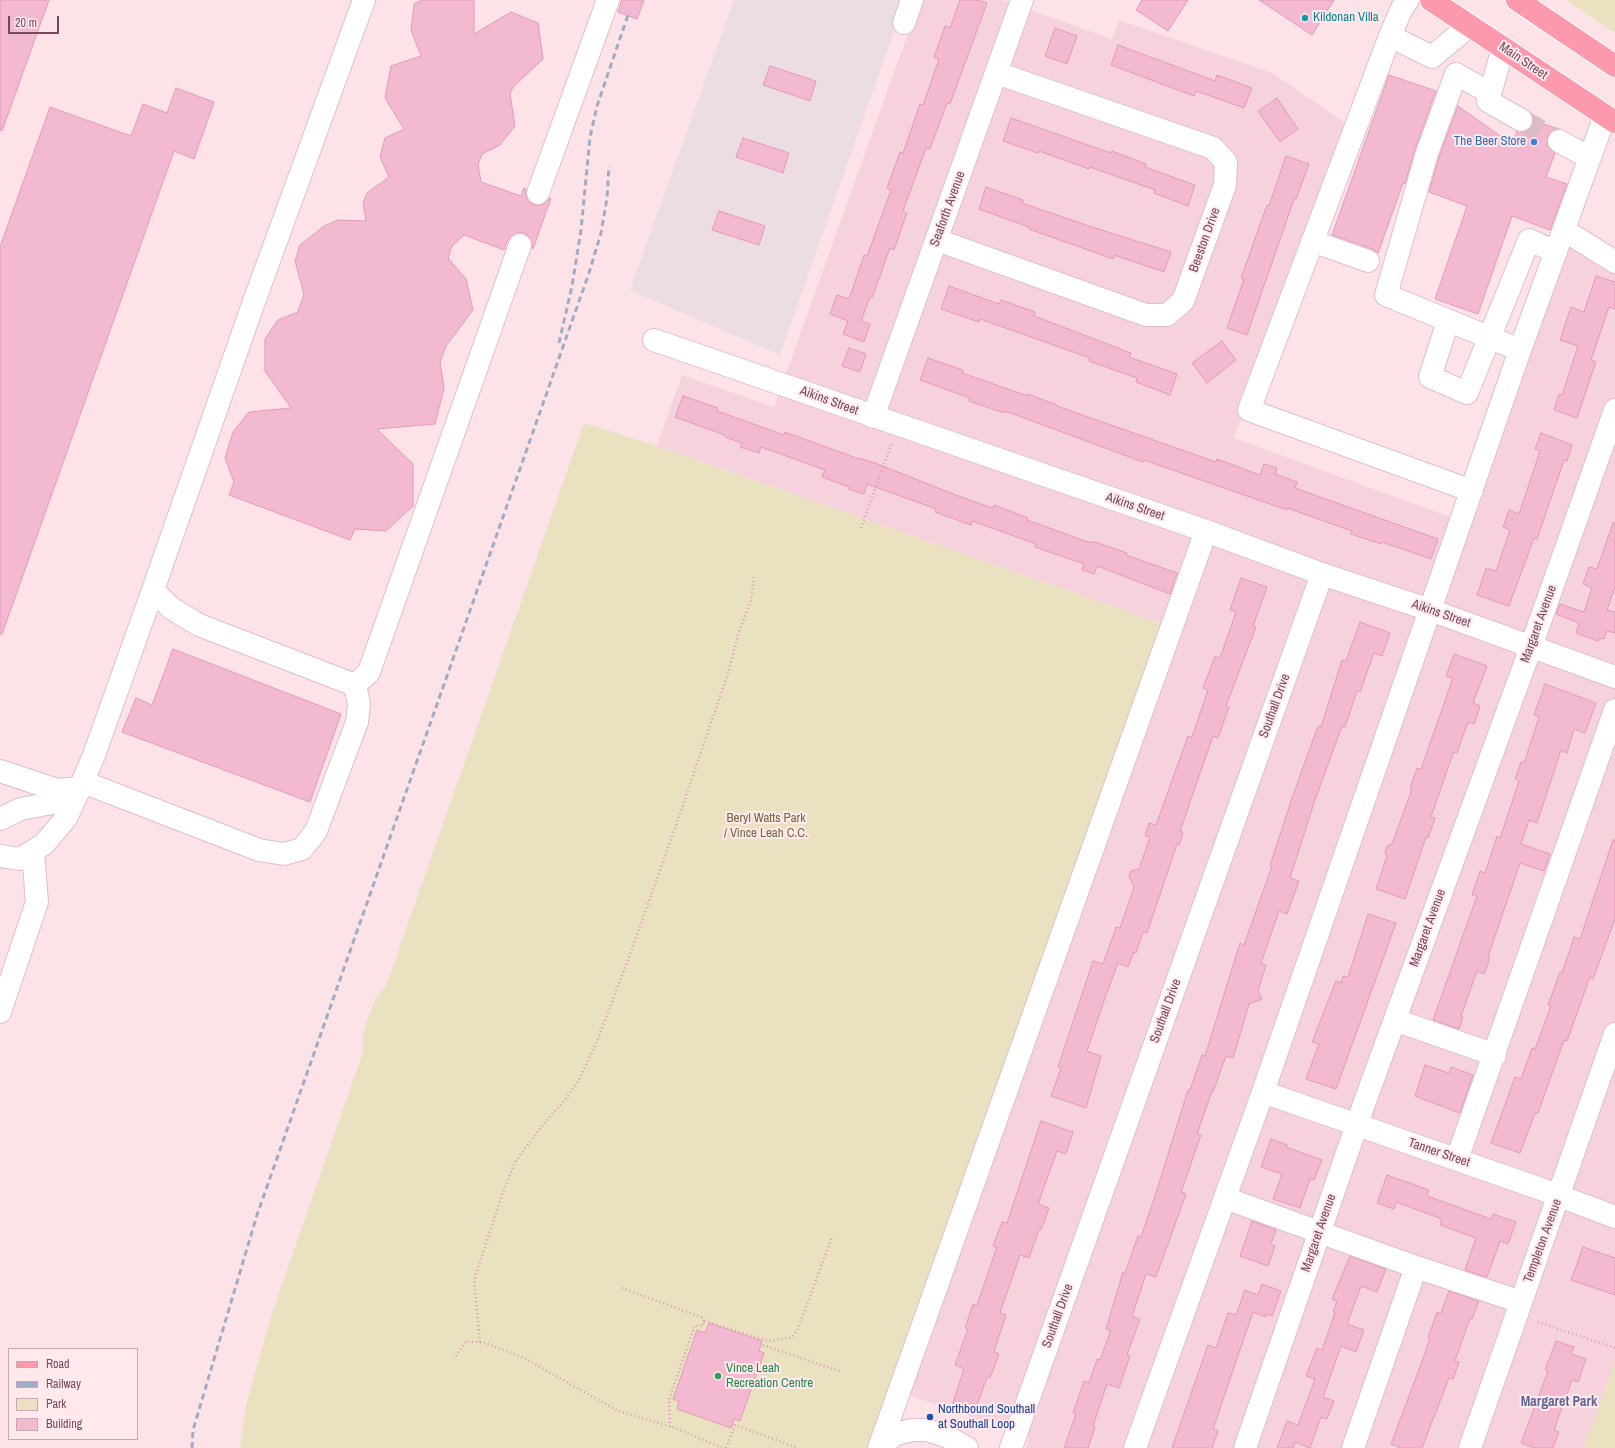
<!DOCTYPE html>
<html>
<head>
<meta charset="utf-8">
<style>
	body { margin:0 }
	#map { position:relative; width:1615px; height:1448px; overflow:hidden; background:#fde2e8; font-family:"Archivo Narrow",sans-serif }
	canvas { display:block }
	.legend { position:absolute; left:8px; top:1348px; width:130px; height:92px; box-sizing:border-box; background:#ffe9ed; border:1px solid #c8a9b3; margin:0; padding:5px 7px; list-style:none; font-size:12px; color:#75485d }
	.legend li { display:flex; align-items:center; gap:8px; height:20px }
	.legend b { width:20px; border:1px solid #c8a9b3 }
	.scale { position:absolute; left:8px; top:16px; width:51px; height:18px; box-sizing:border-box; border:2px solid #75485d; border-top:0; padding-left:5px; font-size:12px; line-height:14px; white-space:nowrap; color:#75485d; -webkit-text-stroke:3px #ffe9ed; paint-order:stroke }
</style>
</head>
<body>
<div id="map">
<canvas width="1615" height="1448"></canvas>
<ul class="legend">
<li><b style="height:5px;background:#fd99ac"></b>Road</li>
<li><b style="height:5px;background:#a1abc6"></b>Railway</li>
<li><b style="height:11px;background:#eae1c0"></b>Park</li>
<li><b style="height:11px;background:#f3b9d1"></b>Building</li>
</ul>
<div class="scale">20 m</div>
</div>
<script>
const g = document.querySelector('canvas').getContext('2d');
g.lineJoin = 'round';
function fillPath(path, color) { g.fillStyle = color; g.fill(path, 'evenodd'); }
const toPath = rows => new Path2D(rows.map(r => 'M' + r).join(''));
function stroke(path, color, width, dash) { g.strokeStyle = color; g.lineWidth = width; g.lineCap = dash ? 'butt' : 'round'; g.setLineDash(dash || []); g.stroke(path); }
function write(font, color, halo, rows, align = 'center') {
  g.font = font + ' "Archivo Narrow",sans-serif'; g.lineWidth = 4; g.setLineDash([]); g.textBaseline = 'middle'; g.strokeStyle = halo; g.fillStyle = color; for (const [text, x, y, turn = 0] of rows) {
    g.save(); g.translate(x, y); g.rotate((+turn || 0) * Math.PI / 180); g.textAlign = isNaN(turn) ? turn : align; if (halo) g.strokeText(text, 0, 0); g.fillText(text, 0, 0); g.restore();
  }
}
const residential = toPath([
	[920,0,1002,0,1112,39,1119,20,1272,73,1346,123,1234,438,1472,525,1569,245,1615,272,1615,1361,1584,1448,1026,1448,1029,1437,906,1394,1163,624,657,446,682,375,774,407]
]);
const industrial = toPath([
	[734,0,905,0,780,355,630,290]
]);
const green = toPath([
	[1566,0,1615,0,1615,33],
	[584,423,657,446,1163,624,872,1448,240,1448,246,1406,270,1319,363,1052,363,1033,376,997,386,986],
	[1615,1361,1615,1448,1584,1448]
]);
const building = toPath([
	[0,0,49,0,2,131,0,130,0,0],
	[422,0,474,0,474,34,511,12,538,23,543,59,513,87,510,94,515,126,500,145,482,154,478,164,481,182,521,196,524,188,526,189,526,195,528,201,534,205,541,205,551,198,533,249,529,237,525,233,518,233,507,241,504,250,464,235,452,246,448,258,466,279,473,310,446,346,440,362,444,388,435,424,377,429,413,464,413,506,386,531,355,529,350,540,229,495,234,482,225,458,233,432,249,412,291,408,265,371,265,339,278,320,298,312,304,294,295,261,300,245,324,226,338,220,366,221,363,203,367,193,389,177,380,157,385,138,404,129,385,98,391,66,421,56,411,30,414,4,422,0],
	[622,0,644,0,637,19,618,12,622,0],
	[960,0,978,0,987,3,950,104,947,103,930,149,926,148,903,211,907,213,894,250,890,248,872,298,870,297,861,321,870,324,864,342,843,334,848,321,830,314,837,295,849,299,864,255,867,256,891,190,887,188,900,152,903,153,920,104,923,105,939,59,934,57,945,26,950,28,960,0],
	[1142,0,1188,0,1168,31,1136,10,1142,0],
	[1259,0,1334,0,1312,35,1259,0],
	[1055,28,1077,36,1067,64,1045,56,1055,28],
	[1118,45,1215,81,1217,75,1252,88,1244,108,1196,91,1194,96,1111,65,1118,45],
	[770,66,816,81,810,101,763,85,770,66],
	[1389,75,1436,91,1415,149,1405,184,1403,183,1378,253,1372,249,1332,235,1389,75],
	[176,88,214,102,194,159,174,151,2,634,0,634,0,247,50,107,131,136,143,104,167,113,176,88],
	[1277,98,1298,129,1280,142,1258,111,1277,98],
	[1458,106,1513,145,1517,131,1528,131,1532,126,1533,120,1557,129,1548,135,1547,141,1549,148,1555,153,1546,177,1567,184,1550,230,1512,216,1478,314,1435,299,1467,206,1429,192,1439,157,1458,106],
	[1011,118,1111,153,1112,151,1146,164,1145,167,1195,185,1188,206,1154,193,1155,190,1090,167,1089,169,1039,151,1038,153,1003,141,1011,118],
	[743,138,789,153,783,173,736,157,743,138],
	[1286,156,1309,164,1296,199,1294,199,1247,335,1227,328,1244,279,1241,278,1246,264,1267,205,1269,206,1286,156],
	[986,187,1023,200,1022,203,1086,225,1171,252,1164,272,1114,255,1113,259,1029,229,1029,227,979,209,986,187],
	[719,211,765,226,759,245,712,230,719,211],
	[1596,276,1615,282,1615,309,1609,307,1591,360,1596,362,1577,418,1554,410,1559,394,1562,395,1578,346,1560,340,1571,307,1584,312,1596,276],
	[949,286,999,304,1001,300,1035,312,1034,316,1131,353,1129,357,1177,374,1170,395,1136,382,1137,378,1089,361,1090,358,980,319,979,322,941,309,949,286],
	[1222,341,1236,360,1207,383,1192,363,1222,341],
	[849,348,866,354,860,372,842,366,849,348],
	[928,358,963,370,962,373,1028,396,1028,394,1057,405,1057,406,1216,462,1217,459,1260,475,1264,464,1277,468,1275,474,1297,482,1295,488,1438,539,1431,559,1382,542,1381,544,1351,534,1352,531,1287,508,1287,510,1144,460,1143,462,1005,411,1004,413,969,401,970,398,920,380,928,358],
	[683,396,718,408,717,411,784,435,785,432,859,459,859,458,875,463,961,497,993,508,994,505,1028,518,1027,520,1091,543,1092,541,1127,553,1126,555,1177,573,1170,594,1097,566,1094,574,1082,570,1084,564,1035,547,1036,544,972,521,971,525,935,512,936,509,867,484,864,494,848,489,849,487,822,477,825,470,761,447,759,453,740,447,742,443,725,437,725,435,675,417,683,396],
	[1541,433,1572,445,1567,461,1564,460,1537,539,1534,538,1509,606,1477,595,1486,568,1496,571,1510,530,1503,527,1509,510,1519,514,1540,451,1535,449,1541,433],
	[1613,523,1615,523,1615,587,1607,610,1615,612,1615,633,1607,631,1604,639,1599,638,1598,641,1576,633,1579,623,1556,614,1560,604,1584,612,1592,588,1583,584,1589,567,1597,569,1613,523],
	[1241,578,1267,587,1253,626,1256,627,1226,706,1229,707,1218,738,1213,736,1180,831,1183,832,1179,845,1177,844,1147,933,1143,932,1136,953,1134,952,1128,967,1118,963,1104,1001,1087,1051,1101,1056,1086,1108,1051,1096,1061,1068,1058,1067,1093,961,1103,964,1116,927,1120,928,1134,887,1129,877,1131,871,1139,869,1150,837,1145,836,1149,823,1156,825,1188,736,1192,737,1208,690,1203,688,1215,656,1220,658,1236,612,1230,610,1241,578],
	[1360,622,1390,633,1382,656,1374,653,1360,692,1357,691,1345,727,1342,726,1315,800,1290,878,1299,881,1287,914,1279,911,1261,963,1266,965,1258,991,1262,999,1249,1004,1233,1058,1226,1056,1213,1092,1212,1091,1197,1134,1201,1135,1181,1192,1186,1194,1169,1241,1156,1277,1146,1274,1132,1316,1140,1319,1127,1355,1130,1356,1119,1388,1107,1384,1093,1426,1095,1427,1088,1448,1064,1448,1076,1414,1073,1413,1084,1381,1089,1383,1097,1359,1100,1360,1111,1330,1106,1329,1123,1272,1125,1273,1138,1236,1141,1237,1155,1196,1188,1090,1190,1090,1202,1055,1205,1056,1240,943,1244,945,1272,866,1270,865,1292,798,1318,726,1321,727,1342,660,1346,661,1360,622],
	[173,649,341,714,310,802,122,732,136,698,152,705,173,649],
	[1454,654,1487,666,1473,703,1480,706,1474,724,1468,722,1457,753,1454,752,1449,765,1431,817,1435,818,1428,838,1426,837,1405,899,1376,889,1387,856,1385,852,1387,846,1392,844,1412,789,1410,788,1417,768,1421,769,1453,678,1446,676,1454,654],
	[1545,684,1596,703,1585,733,1574,729,1567,753,1561,750,1537,823,1529,820,1521,844,1550,854,1544,871,1520,863,1488,957,1490,958,1484,974,1477,971,1461,1016,1463,1017,1459,1029,1433,1020,1477,896,1472,895,1480,871,1485,873,1497,836,1500,838,1519,781,1515,779,1521,762,1524,763,1539,717,1534,715,1545,684],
	[1613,840,1615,840,1615,919,1593,979,1590,977,1567,1041,1564,1040,1538,1113,1535,1113,1520,1153,1491,1143,1515,1077,1521,1079,1532,1048,1535,1049,1551,1006,1548,1005,1560,972,1562,973,1574,937,1580,939,1613,840],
	[1368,914,1396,923,1336,1089,1306,1079,1319,1044,1312,1042,1336,981,1341,983,1343,976,1348,977,1368,914],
	[1425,1065,1449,1073,1451,1067,1473,1075,1460,1113,1415,1096,1425,1065],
	[1041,1121,1073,1132,1066,1154,1057,1151,1038,1204,1049,1208,1041,1230,1039,1229,1029,1258,1020,1255,1000,1313,1006,1315,994,1352,999,1354,990,1378,987,1377,974,1414,952,1406,964,1369,955,1365,968,1329,965,1328,973,1304,977,1305,997,1247,993,1246,1002,1222,1007,1223,1041,1121],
	[1271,1139,1287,1145,1286,1147,1322,1160,1314,1180,1310,1179,1300,1208,1273,1199,1282,1174,1261,1167,1271,1139],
	[1387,1175,1429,1190,1427,1196,1491,1219,1493,1214,1516,1222,1508,1244,1500,1241,1487,1277,1465,1270,1476,1238,1440,1225,1442,1219,1396,1202,1394,1209,1377,1203,1387,1175],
	[1252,1221,1276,1230,1271,1244,1275,1246,1268,1266,1240,1256,1252,1221],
	[1583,1247,1615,1258,1615,1295,1571,1280,1583,1247],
	[1350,1256,1386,1269,1377,1292,1361,1286,1347,1324,1364,1330,1356,1352,1341,1346,1323,1397,1334,1401,1327,1419,1321,1417,1310,1448,1295,1442,1293,1448,1277,1448,1287,1421,1298,1425,1315,1379,1306,1376,1317,1348,1322,1350,1335,1313,1333,1312,1337,1301,1332,1299,1350,1256],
	[1262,1284,1281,1291,1272,1316,1267,1314,1266,1317,1253,1312,1213,1429,1218,1431,1212,1448,1172,1448,1208,1345,1216,1348,1228,1313,1236,1315,1245,1290,1258,1295,1262,1284],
	[1449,1291,1479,1301,1472,1319,1470,1318,1455,1361,1459,1362,1453,1379,1449,1378,1422,1448,1401,1448,1391,1444,1420,1367,1430,1338,1428,1338,1437,1312,1441,1313,1449,1291],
	[709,1323,762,1341,759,1351,764,1353,740,1421,734,1419,731,1428,677,1409,679,1401,673,1399,697,1330,705,1333,709,1323],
	[1556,1341,1574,1347,1571,1354,1586,1359,1578,1382,1572,1380,1554,1430,1559,1432,1553,1448,1534,1448,1521,1443,1548,1371,1545,1370,1556,1341]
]);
const minorTunnel = toPath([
	[1521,120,1559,141]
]);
const path = toPath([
	[861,528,892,442],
	[622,1288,701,1317,704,1321],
	[1538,1322,1615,1348],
	[480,1342,474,1280,502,1195,515,1162,542,1126,566,1099,580,1078,597,1041,628,960,675,828,728,673,739,632,751,600,754,577],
	[763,1345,842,1372],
	[456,1356,466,1341,485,1343,524,1358,618,1411,672,1427,723,1448],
	[670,1427,669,1400,695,1325,703,1326,704,1321,769,1341,792,1337,797,1331,832,1237],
	[726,1448,735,1425,798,1448]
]);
const minor = toPath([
	[1408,0,1401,10,1390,36,1249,410,1472,491],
	[904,23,912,0],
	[1390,36,1432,57,1469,26],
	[1503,48,1488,101,1521,120],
	[1490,93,1456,74,1427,153,1386,295,1520,350],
	[1559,141,1590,158],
	[538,193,608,0],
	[1564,230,1615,262],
	[937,240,1146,315,1167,315,1183,301,1225,185,1226,162,1213,148,997,73],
	[1312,241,1368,261],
	[1448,321,1430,377,1467,393,1529,240,1556,252],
	[654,340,1206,531,1322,574,1430,610,1615,677],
	[873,417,1022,0],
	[153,590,251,310,364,0],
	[0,771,57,790,80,788,94,755,153,590,171,608,199,625,355,685,369,672,520,245],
	[83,782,259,850,284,854,302,849,316,831,357,722,359,704,355,685],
	[0,819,21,809,57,802,76,791],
	[0,856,20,859,44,844,66,818,80,788],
	[0,1012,37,902,33,852],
	[1395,1020,1495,1055],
	[1263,1092,1541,1189,1615,1217],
	[1457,1159,1615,710],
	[1225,1198,1416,1267],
	[880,1446,896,1434,912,1430,927,1430,946,1436,967,1448],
	[879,1448,1206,531],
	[1011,1448,1322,574],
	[1135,1448,1263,1092,1520,350,1605,116],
	[1245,1448,1364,1104,1531,647,1615,410],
	[1353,1448,1416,1267,1521,1302],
	[1470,1448,1615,1034]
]);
const major = toPath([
	[1431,0,1615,122],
	[1517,0,1615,66]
]);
const rail = toPath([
	[559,343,572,286,581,230,590,137,597,106,628,15],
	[192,1448,193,1430,257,1215,589,273,601,233,607,198,609,166]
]);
const markers = [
	[1305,18,4,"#0f9aa8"],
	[1534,142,4,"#3f7fe0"],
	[718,1376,4,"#2e9e5b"],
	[930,1417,4,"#1a4fb4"]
];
const cultureNames = [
	["Kildonan Villa",1313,18]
];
const streetNames = [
	["Main Street",1523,61,34],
	["Seaforth Avenue",948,209,-70],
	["Beeston Drive",1205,240,-70],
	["Aikins Street",829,401,20],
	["Aikins Street",1135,507,19],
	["Aikins Street",1441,614,19],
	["Margaret Avenue",1539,624,-70],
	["Southall Drive",1275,706,-70],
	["Margaret Avenue",1428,928,-70],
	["Southall Drive",1166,1011,-70],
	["Tanner Street",1439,1153,19],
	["Margaret Avenue",1319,1233,-71],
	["Templeton Avenue",1543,1241,-70],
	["Southall Drive",1058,1316,-70]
];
const shopNames = [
	["The Beer Store",1526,142]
];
const parkNames = [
	["Beryl Watts Park",766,819],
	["/ Vince Leah C.C.",766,834]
];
const leisureNames = [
	["Vince Leah",726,1369],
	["Recreation Centre",726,1384]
];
const transitNames = [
	["Northbound Southall",938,1410],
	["at Southall Loop",938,1425]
];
const neighbourhoodNames = [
	["Margaret Park",1559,1402]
];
fillPath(residential, '#f6d3dc');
fillPath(industrial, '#ebdde2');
fillPath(green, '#eae1c0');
fillPath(building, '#f3b9d1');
stroke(building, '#e599bb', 1);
stroke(minorTunnel, '#dbbcc5', 22, [22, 11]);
stroke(minor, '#e1beca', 24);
stroke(major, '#fff', 24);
stroke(path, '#d79cb6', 2.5, [1, 3]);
stroke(minor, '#fff', 22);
stroke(major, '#fd99ac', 22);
stroke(rail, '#a1abc6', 3, [6, 4]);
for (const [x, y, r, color] of markers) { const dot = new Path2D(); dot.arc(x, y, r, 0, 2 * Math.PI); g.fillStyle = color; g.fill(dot); stroke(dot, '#ffe9ed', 1.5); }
write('13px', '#0d838f', '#ffe9ed', cultureNames, 'left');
write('13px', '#75485d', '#ffe9ed', streetNames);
write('13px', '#366cbe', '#ffe9ed', shopNames, 'right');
write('13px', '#6f693b', '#ffe9ed', parkNames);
write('13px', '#27864d', '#ffe9ed', leisureNames, 'left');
write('13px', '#164399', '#ffe9ed', transitNames, 'left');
write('bold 14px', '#5f6791', '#ffe9ed', neighbourhoodNames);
</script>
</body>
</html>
